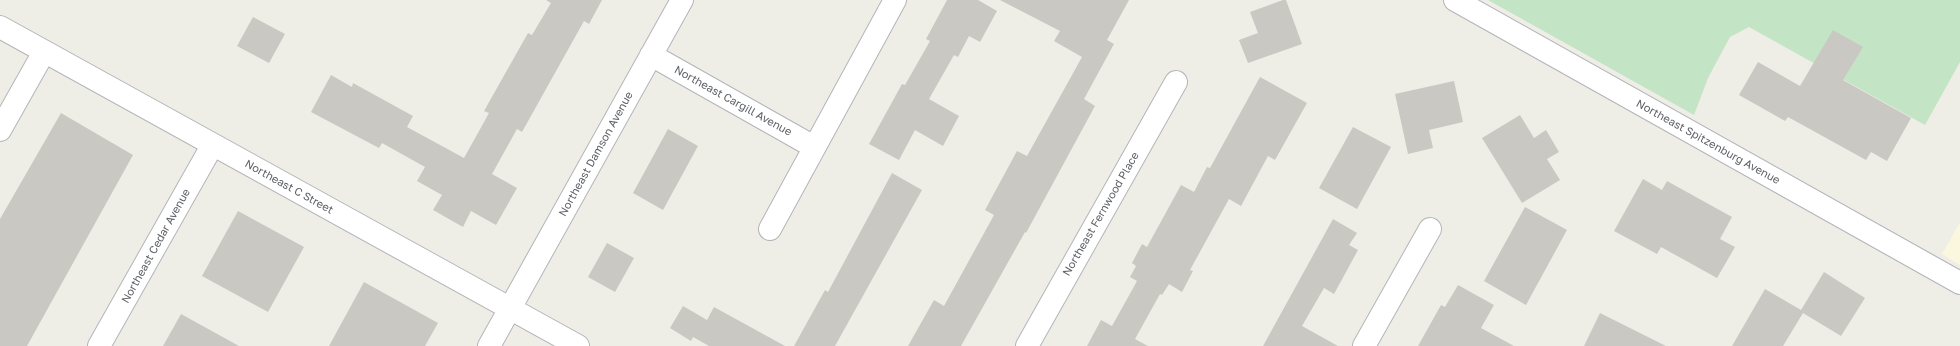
<!DOCTYPE html>
<html>
<head>
<meta charset="utf-8">
<style>
	body { margin:0 }
	canvas { display:block; background:#eeede6 }
</style>
</head>
<body>
<canvas width="1960" height="346"></canvas>
<script>
const g = document.querySelector('canvas').getContext('2d');
g.lineJoin = 'round';
function fillPath(path, color) { g.fillStyle = color; g.fill(path, 'evenodd'); }
const toPath = rows => new Path2D(rows.map(r => 'M' + r).join(''));
function stroke(path, color, width, dash) { g.strokeStyle = color; g.lineWidth = width; g.lineCap = dash ? 'butt' : 'round'; g.setLineDash(dash || []); g.stroke(path); }
function write(font, color, halo, rows, align = 'center') {
  g.font = font + ' "Golos Text",sans-serif'; g.lineWidth = 3.5; g.setLineDash([]); g.textBaseline = 'middle'; g.strokeStyle = halo; g.fillStyle = color; for (const [text, x, y, turn = 0] of rows) {
    g.save(); g.translate(x, y); g.rotate((+turn || 0) * Math.PI / 180); g.textAlign = isNaN(turn) ? turn : align; if (halo) g.strokeText(text, 0, 0); g.fillText(text, 0, 0); g.restore();
  }
}
const commercial = toPath([
	[1960,222,1960,265,1942,254]
]);
const green = toPath([
	[1488,0,1960,0,1960,62,1925,125,1749,27,1730,37,1708,78,1694,115]
]);
const building = toPath([
	[546,0,602,0,589,24,584,21,522,132,517,129,492,174,517,188,496,225,471,211,463,227,433,210,442,195,417,181,425,167,382,143,379,148,311,112,331,75,352,87,353,83,413,116,407,127,464,158,489,113,484,111,528,33,532,35,551,3],
	[947,0,978,0,997,11,980,42,969,36,958,57,954,55,929,99,959,116,943,146,915,130,899,160,869,144,902,84,905,85,930,41,926,39],
	[1000,0,1129,0,1107,40,1114,44,1084,99,1095,106,1026,233,1025,232,961,346,908,346,934,300,944,306,994,215,985,210,1017,151,1027,156,1082,57,1054,41,1060,31],
	[1283,0,1286,0,1302,44,1248,63,1239,40,1258,33,1250,12],
	[253,17,285,34,269,63,237,46],
	[1833,30,1863,47,1843,80,1911,118,1887,161,1871,152,1866,160,1788,117,1785,121,1739,95,1758,62,1800,86],
	[1260,77,1307,103,1275,160,1268,156,1241,206,1229,199,1190,270,1193,271,1182,292,1169,284,1162,295,1160,294,1135,339,1148,346,1087,346,1101,320,1112,326,1137,281,1130,277,1136,266,1132,263,1142,244,1147,247,1181,185,1194,192,1207,167,1210,168],
	[1454,81,1463,122,1429,130,1433,148,1408,154,1395,94],
	[61,113,133,155,27,346,0,346,0,219],
	[1520,115,1534,138,1546,130,1559,152,1547,159,1560,180,1522,203,1482,138],
	[1353,127,1391,147,1357,209,1319,188],
	[668,129,698,146,663,210,633,193],
	[892,173,922,190,835,346,794,346,825,290,828,292],
	[1643,179,1662,190,1667,181,1732,217,1720,239,1735,247,1717,278,1661,247,1657,254,1614,231],
	[1525,207,1567,230,1526,305,1484,281],
	[238,211,304,247,268,312,202,276],
	[1333,219,1357,233,1349,245,1358,250,1334,294,1324,288,1302,326,1338,346,1263,346],
	[607,243,634,258,615,292,588,277],
	[1824,272,1865,298,1841,336,1803,313,1783,346,1732,346,1765,289,1801,310],
	[364,282,438,323,425,346,329,346],
	[1458,285,1494,305,1481,328,1514,346,1418,346,1441,305,1445,307],
	[683,306,707,320,714,307,785,346,709,346,693,337,691,341,670,328],
	[1600,313,1666,346,1584,346],
	[181,314,239,346,163,346]
]);
const minor = toPath([
	[1455,0,1960,283],
	[0,27,578,346],
	[651,55,814,147],
	[0,130,44,52],
	[770,229,895,0],
	[99,346,212,146],
	[489,346,682,0],
	[1027,346,1176,82],
	[1364,346,1430,229]
]);
const streetNames = [
	["Northeast Cargill Avenue",733,101,29],
	["Northeast Spitzenburg Avenue",1708,142,29],
	["Northeast Damson Avenue",596,154,-61],
	["Northeast C Street",289,187,29],
	["Northeast Fernwood Place",1101,214,-60],
	["Northeast Cedar Avenue",156,246,-61]
];
fillPath(commercial, '#fbf6de');
fillPath(green, '#c4e4c6');
fillPath(building, '#cac8c2');
stroke(minor, '#b3b5b9', 24);
stroke(minor, '#fff', 22);
write('11px', '#5d6065', '#fff', streetNames);
</script>
</body>
</html>
